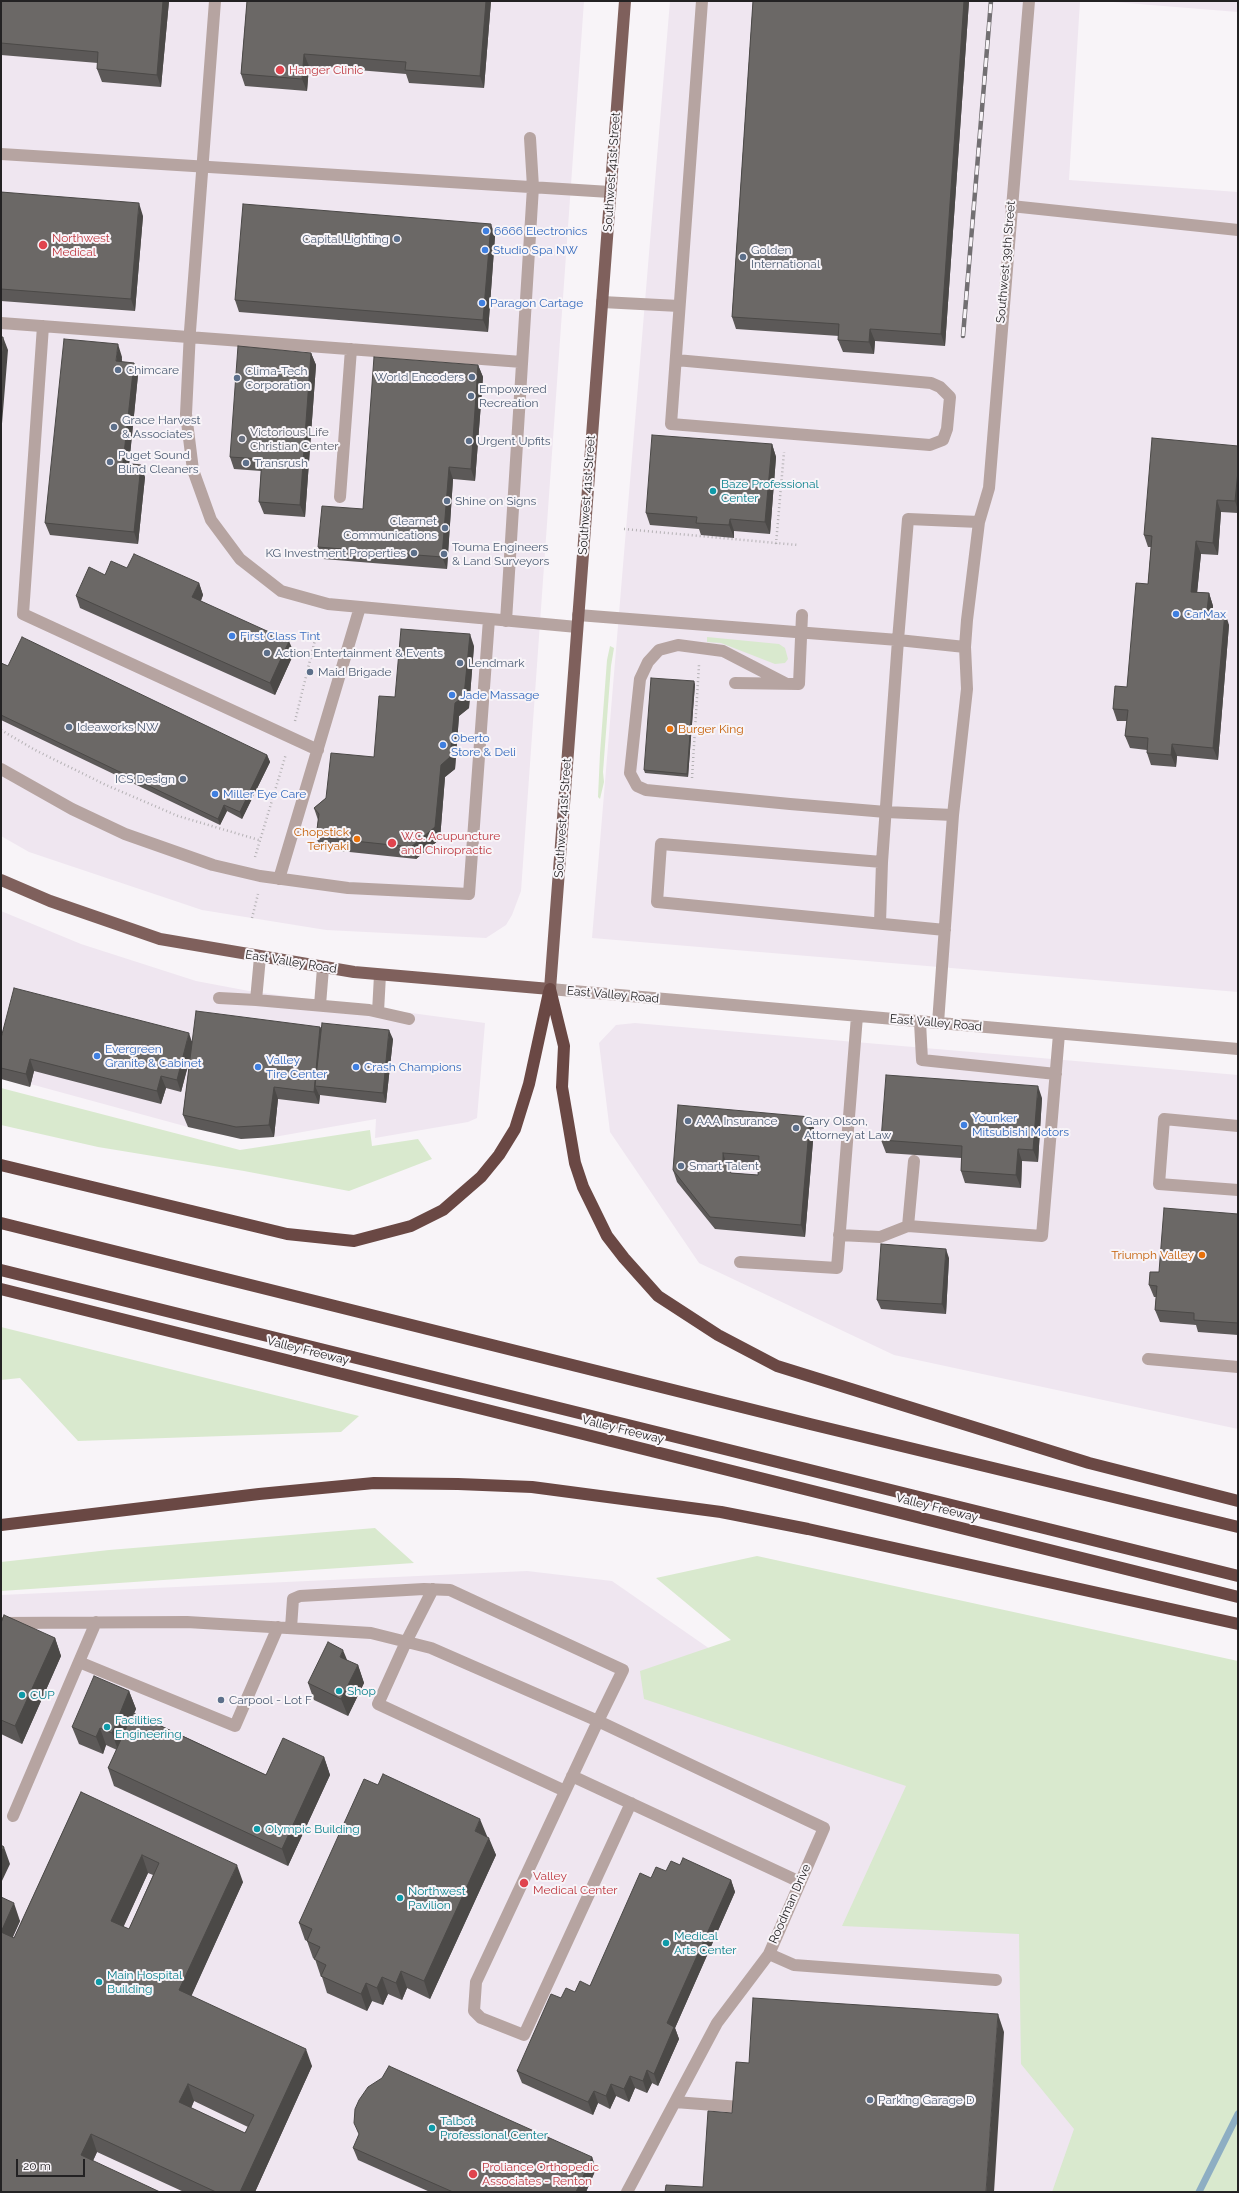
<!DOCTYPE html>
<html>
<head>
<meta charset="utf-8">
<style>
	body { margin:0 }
	#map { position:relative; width:1239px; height:2193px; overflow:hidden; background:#f8f4f8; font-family:Raleway,sans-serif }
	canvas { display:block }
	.frame { position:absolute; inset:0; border:2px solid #232223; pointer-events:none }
	.scale { position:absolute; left:16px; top:2159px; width:69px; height:18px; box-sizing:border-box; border:2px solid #232223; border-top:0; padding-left:5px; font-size:12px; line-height:14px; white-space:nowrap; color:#232223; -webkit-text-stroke:3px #f8f4f8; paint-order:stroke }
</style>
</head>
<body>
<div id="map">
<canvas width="1239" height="2193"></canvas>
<div class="frame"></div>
<div class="scale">20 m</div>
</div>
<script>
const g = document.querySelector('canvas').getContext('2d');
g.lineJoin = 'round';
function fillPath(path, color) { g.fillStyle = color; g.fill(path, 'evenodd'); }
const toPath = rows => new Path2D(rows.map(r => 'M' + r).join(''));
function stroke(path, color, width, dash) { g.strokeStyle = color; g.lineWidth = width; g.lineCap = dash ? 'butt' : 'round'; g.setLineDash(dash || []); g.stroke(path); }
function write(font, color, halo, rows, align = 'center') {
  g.font = font + ' Raleway,sans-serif'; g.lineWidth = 4; g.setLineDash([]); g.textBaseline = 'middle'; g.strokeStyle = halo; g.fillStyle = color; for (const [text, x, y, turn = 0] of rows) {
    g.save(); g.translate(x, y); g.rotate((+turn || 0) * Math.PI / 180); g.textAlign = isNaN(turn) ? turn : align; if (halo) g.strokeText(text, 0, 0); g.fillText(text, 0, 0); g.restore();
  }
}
const built = toPath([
	[1,1,584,1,521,891,512,915,506,925,486,938,326,930,202,910,29,852,1,836],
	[670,1,1080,1,1069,180,1238,192,1238,992,592,938],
	[1101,1,1238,1,1238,12],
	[1,911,81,944,196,981,249,991,485,1023,477,1118,468,1122,375,1138,376,1119,274,1137,241,1139,188,1127,1,1076],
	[635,1023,1238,1075,1238,1429,894,1355,699,1263,610,1132,599,1043,616,1025],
	[527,1571,612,1581,1187,1980,1088,2192,1,2192,1,1595]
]);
const green = toPath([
	[707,637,779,644,785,648,788,659,785,663,775,664,721,643,707,642],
	[610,646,614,648,611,666,603,772,604,782,600,799,598,797,600,753,607,660],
	[1,1088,240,1150,370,1130,372,1146,418,1139,432,1159,349,1191,244,1171,98,1147,1,1125],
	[1,1327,359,1416,341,1432,78,1441,20,1378,1,1380],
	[375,1528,414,1563,1,1591,1,1562,109,1550],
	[757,1556,1238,1661,1238,2192,1052,2192,1074,2129,1021,2064,1019,1934,842,1926,906,1786,644,1699,640,1671,731,1640,656,1578]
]);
const stream = toPath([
	[1199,2192,1238,2114]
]);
const path = toPath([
	[624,529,798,545],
	[776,544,784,452],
	[295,721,315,640],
	[1,730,35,750,106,785,178,816,259,840],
	[692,778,699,665],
	[255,857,286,754],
	[252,918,258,894]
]);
const minor = toPath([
	[215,1,190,331,186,414,193,470,211,520,240,559,281,591,328,604,577,627],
	[1,154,610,192],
	[1011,206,1238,230],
	[602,302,679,306],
	[1,323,522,362],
	[43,326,23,614,318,750],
	[676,360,931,383,940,387,950,397,947,429,943,440,930,445,671,424,702,1],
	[340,497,351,349],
	[578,615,898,640,908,519,979,522],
	[506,621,533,187,530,138],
	[735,683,799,684,802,615],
	[785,683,723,651,678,645,659,650,648,662,640,679,630,773,637,786,646,790,790,804,886,812,953,815],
	[1,769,72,809,125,834,213,865,260,876,348,888,469,894,489,619],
	[882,862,661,844,657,902,945,930],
	[279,879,360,607],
	[880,923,882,862,898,640,965,647],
	[260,957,256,1000,369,1010,409,1019],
	[550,989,1238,1049],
	[219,998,256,1000],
	[320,1005,323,968],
	[378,1012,380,975],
	[920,1022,922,1060,1056,1074],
	[938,1023,953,815,967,689,965,647,967,620,979,522,989,488,1029,1],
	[1238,1126,1164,1119,1159,1184,1238,1190],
	[908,1226,914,1161],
	[839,1235,880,1237,908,1226,1042,1236,1059,1034],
	[740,1262,837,1268,857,1016],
	[1148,1359,1238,1367],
	[433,1589,406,1642,378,1704,565,1791],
	[1,1623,187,1622,371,1633,431,1648,598,1721,476,1982,474,2011,481,2018,524,2035,631,1803],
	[291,1628,293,1599,300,1596,424,1589,450,1590,623,1670,598,1721,824,1828,769,1954,717,2023,627,2192],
	[79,1662,235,1726,278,1627],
	[572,1776,800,1882],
	[13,1816,96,1622],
	[769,1954,794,1965,996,1980],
	[675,2102,740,2107]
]);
const major = toPath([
	[1,880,50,901,160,939,354,972,550,989,625,1]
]);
const highway = toPath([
	[550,989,564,1046,562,1087,575,1163,583,1187,607,1236,624,1258,658,1296,718,1335,777,1366,1089,1463,1238,1501],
	[1,1165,287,1234,354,1241,411,1226,443,1210,481,1177,499,1155,515,1129,529,1084,549,992],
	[1,1223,810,1424,1238,1527],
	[1,1270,1238,1576],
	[1,1289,1238,1597],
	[1,1525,259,1494,374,1483,458,1484,532,1487,721,1512,808,1529,1238,1624]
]);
const rail = toPath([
	[963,336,991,1]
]);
const wall = toPath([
	[1,1,169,1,161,87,102,82,97,69,98,63,1,55],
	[247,1,491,1,484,88,409,83,406,74,309,66,307,91,245,86,241,74],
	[753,1,969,1,945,346,875,341,874,354,843,352,838,340,839,336,736,329,732,317],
	[1,192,143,216,135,311,1,301],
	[495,236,488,332,239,312,235,300],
	[311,353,316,365,305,517,264,514,259,502,261,471,234,469,230,457],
	[122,357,122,362,134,363,138,375,129,464,145,477,138,544,50,535,45,523],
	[478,365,483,377,475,481,453,479,447,569,323,559,318,547,363,509],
	[772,444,776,457,770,534,734,531,734,538,701,535,699,529,650,525,646,513],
	[1238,446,1238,513,1221,512,1218,555,1201,554,1197,592,1209,593,1213,606,1213,611,1229,625,1218,760,1177,756,1176,767,1151,765,1147,753,1147,750,1130,748,1125,736,1127,721,1117,721,1113,709,1127,687,1148,584,1151,547,1148,547,1144,535],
	[127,568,199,583,203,595,201,601,294,653,275,695,80,608,76,596,105,575],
	[474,646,469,708,459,716,455,769,445,777,440,839,416,859,321,849,316,837,318,820,314,808,326,798,374,757,395,697],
	[1,663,8,666,267,755,270,762,242,819,227,811,220,825,1,720],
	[695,684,688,777,645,773,644,770],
	[320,1027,322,1030,393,1039,386,1103,320,1095,319,1104,278,1099,274,1137,241,1139,188,1127,183,1115,190,1059,181,1092,166,1088,161,1104,34,1071,30,1087,1,1079,1,1038,192,1041],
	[1042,1098,1038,1162,1022,1161,1021,1188,965,1183,961,1171,961,1158,886,1153,881,1140],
	[810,1117,814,1129,805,1237,715,1229,677,1182,673,1170],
	[727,1165,758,1168,758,1175,731,1173,727,1167],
	[1238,1214,1238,1335,1198,1332,1196,1325,1160,1322,1155,1310,1156,1297,1154,1297,1149,1285,1159,1272],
	[949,1258,946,1314,881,1309,877,1300],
	[1,1623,55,1638,61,1656,22,1744,1,1734],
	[358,1665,364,1683,348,1716,314,1700,308,1683],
	[129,1691,136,1709,134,1713,266,1775,324,1757,330,1775,288,1866,114,1786,108,1768,117,1750,106,1745,103,1754,79,1744,72,1727],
	[378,1785,487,1836,496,1855,430,1999,407,1988,402,2000,388,1994,383,2005,372,2001,367,2011,327,1993,322,1977,321,1977,315,1959,313,1958,307,1941,305,1940,299,1923],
	[81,1792,243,1882,191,1996,312,2066,255,2192,184,2192,97,2152,93,2161,1,2192,1,1897,20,1921,13,1937,14,1938],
	[148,1873,153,1875,129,1929,123,1927],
	[194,2101,248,2127,245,2133,191,2108],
	[680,1865,731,1880,735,1892,675,2028,679,2039,658,2086,652,2083,647,2093,635,2088,629,2102,616,2096,610,2109,598,2103,593,2115,522,2083,517,2071,561,1998,575,1992,590,1986,651,1878],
	[353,2148,592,2157,596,2169,586,2192,430,2192,358,2160]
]);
const shadedWall = toPath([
	[163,1,169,1,161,87,157,75],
	[486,1,491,1,484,88,480,76],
	[964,1,969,1,945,346,941,334],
	[304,54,309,66,307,91,302,79],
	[139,203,143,216,135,311,131,299],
	[491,224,495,236,488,332,483,320],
	[870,329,875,341,874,354,869,342],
	[3,337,8,350,1,436,1,367],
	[118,344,122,357,120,373,116,361],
	[311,353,316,365,305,517,300,505],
	[134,363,138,375,128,476,123,463],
	[478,365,483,377,475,481,471,469],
	[772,444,776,457,770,534,765,522],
	[141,465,145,477,138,544,134,532],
	[449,467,453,479,447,569,442,557],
	[1238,472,1238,510,1235,501],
	[1217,500,1221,512,1218,555,1213,543],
	[730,519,734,531,734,538,729,525],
	[1196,541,1201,554,1196,604,1191,592],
	[199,583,203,595,197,609,192,597],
	[1209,593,1213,606,1212,623,1207,611],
	[1225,612,1229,625,1218,760,1213,748],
	[470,634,474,646,469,708,459,716,455,769,445,777,440,839,416,859,411,847,441,765,455,703],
	[289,641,294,653,275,695,270,683],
	[694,681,695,684,688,777,687,774],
	[1172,744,1177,756,1176,767,1171,755],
	[267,755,270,762,242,819,240,812],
	[224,805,227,811,220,825,218,819],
	[320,1027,325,1039,315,1086,319,1095,320,1095,319,1104,314,1092],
	[389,1030,393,1039,386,1103,383,1093],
	[189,1033,193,1045,181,1092,177,1080],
	[30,1059,34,1071,30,1087,26,1074],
	[161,1076,166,1088,161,1104,157,1091],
	[1038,1086,1042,1098,1038,1162,1033,1150],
	[274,1087,278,1099,274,1137,269,1125],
	[810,1117,814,1129,805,1237,801,1225],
	[1018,1149,1022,1161,1021,1188,1016,1175],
	[723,1153,727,1165,727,1173,723,1161],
	[946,1249,949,1258,946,1314,942,1304],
	[55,1638,61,1656,22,1744,15,1726],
	[343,1650,350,1667,340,1657],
	[358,1665,364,1683,348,1716,341,1699],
	[129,1691,136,1709,118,1750,112,1733],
	[100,1728,106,1745,103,1754,96,1737],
	[324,1757,330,1775,288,1866,282,1849],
	[480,1819,487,1836,481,1849,475,1831],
	[489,1838,496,1855,430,1999,424,1981],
	[4,1847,10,1864,1,1883,1,1852],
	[142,1855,148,1873,118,1939,111,1921],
	[237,1865,243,1882,186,2008,179,1990],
	[731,1880,735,1892,675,2028,679,2039,658,2086,654,2074,667,2023],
	[14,1903,20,1921,7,1949,1,1932],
	[401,1971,407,1988,402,2000,396,1983],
	[382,1977,388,1994,383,2005,377,1988],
	[366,1983,372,2001,367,2011,361,1994],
	[998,2014,1004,2032,994,2192,986,2192],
	[306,2049,312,2066,255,2192,240,2192],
	[647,2070,652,2083,647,2093,643,2081],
	[630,2076,635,2088,629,2102,624,2089],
	[188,2084,194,2101,186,2120,179,2102],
	[611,2084,616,2096,610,2109,606,2096],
	[594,2091,598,2103,593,2115,588,2102],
	[91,2134,97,2152,87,2173,81,2155],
	[592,2157,596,2169,586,2192,576,2192]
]);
const building = toPath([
	[1,1,163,1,157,75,97,69,98,52,1,43,1,1],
	[247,1,486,1,480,76,405,70,406,62,304,54,302,79,241,74,247,1],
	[753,1,964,1,941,334,870,329,869,342,838,340,839,324,732,317,753,1],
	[1,192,139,203,131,299,1,289,1,192],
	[243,204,491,224,483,320,235,300,243,204],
	[1,337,3,337,1,367,1,337],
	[64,339,118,344,116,361,134,363,123,463,141,465,134,532,45,523,64,339],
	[238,346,311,353,300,505,259,502,262,459,230,457,238,346],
	[374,357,478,365,471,469,449,467,442,557,318,547,322,506,363,509,374,357],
	[652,435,772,444,765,522,730,519,729,525,696,523,697,517,646,513,652,435],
	[1152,438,1238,446,1238,471,1235,501,1217,500,1213,543,1196,541,1191,592,1209,593,1207,611,1225,612,1213,748,1172,744,1171,755,1147,753,1148,738,1125,736,1128,710,1113,709,1115,686,1127,687,1136,583,1148,584,1152,536,1144,535,1152,438],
	[134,554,199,583,192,597,289,641,270,683,76,596,89,567,105,575,111,561,127,568,134,554],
	[401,629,470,634,464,696,455,703,450,757,441,765,435,827,411,847,316,837,319,814,314,808,326,798,331,753,374,757,379,696,395,697,401,629],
	[22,637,267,755,240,812,224,805,218,819,1,715,1,663,8,666,22,637],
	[651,678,694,681,687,774,644,770,651,678],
	[14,988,189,1033,177,1080,161,1076,157,1091,30,1059,26,1074,1,1068,1,1038,14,988],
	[196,1011,320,1027,314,1092,274,1087,269,1125,236,1127,183,1115,196,1011],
	[322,1023,389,1030,383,1093,315,1086,322,1023],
	[886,1075,1038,1086,1033,1150,1018,1149,1016,1175,961,1171,962,1146,881,1140,886,1075],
	[678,1105,810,1117,801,1225,710,1217,673,1170,678,1105],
	[723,1153,759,1156,758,1175,731,1173,723,1161,723,1153],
	[1164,1208,1238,1214,1238,1323,1194,1320,1194,1313,1155,1310,1157,1286,1149,1285,1150,1272,1159,1272,1164,1208],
	[881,1244,946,1249,942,1304,877,1300,881,1244],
	[4,1615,55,1638,15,1726,1,1720,1,1623,4,1615],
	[328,1642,343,1650,340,1657,358,1665,341,1699,308,1683,328,1642],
	[94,1676,129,1691,112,1733,100,1728,96,1737,72,1727,94,1676],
	[133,1713,266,1775,283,1738,324,1757,282,1849,108,1768,133,1713],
	[383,1774,480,1819,475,1831,489,1838,424,1981,401,1971,396,1983,382,1977,377,1988,366,1983,361,1994,321,1976,326,1965,314,1959,320,1947,307,1941,312,1929,299,1923,364,1779,378,1785,383,1774],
	[81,1792,237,1865,179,1990,306,2049,240,2192,216,2192,91,2134,81,2155,160,2192,1,2192,1,1932,14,1938,81,1792],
	[142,1855,159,1863,129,1929,111,1921,142,1855],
	[188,2084,254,2115,245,2133,179,2102,188,2084],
	[1,1845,4,1847,1,1852,1,1845],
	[683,1858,731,1880,667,2023,674,2027,654,2074,647,2070,643,2081,630,2076,624,2089,611,2084,606,2096,594,2091,588,2102,517,2071,551,1994,561,1998,566,1988,575,1992,580,1981,590,1986,640,1873,651,1878,656,1867,666,1871,671,1861,680,1865,683,1858],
	[1,1897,14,1903,1,1932,1,1897],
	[753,1998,998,2014,986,2192,665,2192,666,2185,703,2187,708,2111,732,2113,736,2062,749,2063,753,1998],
	[389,2066,592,2157,576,2192,453,2192,353,2148,359,2134,354,2123,355,2109,359,2100,368,2087,382,2078,389,2066]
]);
const markers = [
	[280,70,5,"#e0444e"],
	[486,231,4,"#3f7fe0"],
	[397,239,4,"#5c6f8a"],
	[43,245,5,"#e0444e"],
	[485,250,4,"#3f7fe0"],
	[743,257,4,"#5c6f8a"],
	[482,303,4,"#3f7fe0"],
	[118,370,4,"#5c6f8a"],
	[472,377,4,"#5c6f8a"],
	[237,378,4,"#5c6f8a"],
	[471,396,4,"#5c6f8a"],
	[114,427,4,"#5c6f8a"],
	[242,439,4,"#6b7280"],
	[469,441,4,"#5c6f8a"],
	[110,462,4,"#5c6f8a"],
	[246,463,4,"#5c6f8a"],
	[713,491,4,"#0f9aa8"],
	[447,501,4,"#5c6f8a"],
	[445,528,4,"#5c6f8a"],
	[414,553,4,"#5c6f8a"],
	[444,554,4,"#5c6f8a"],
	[1176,614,4,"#3f7fe0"],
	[232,636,4,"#3f7fe0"],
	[267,653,4,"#5c6f8a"],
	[460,663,4,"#5c6f8a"],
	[310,672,4,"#5c6f8a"],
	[452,695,4,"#3f7fe0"],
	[69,727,4,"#5c6f8a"],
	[670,729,4,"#e8710a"],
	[443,745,4,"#3f7fe0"],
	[183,779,4,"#5c6f8a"],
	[215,794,4,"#3f7fe0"],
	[357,839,4,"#e8710a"],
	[392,843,5,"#e0444e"],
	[97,1056,4,"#3f7fe0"],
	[258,1067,4,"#3f7fe0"],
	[356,1067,4,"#3f7fe0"],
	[688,1121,4,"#5c6f8a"],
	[964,1125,4,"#3f7fe0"],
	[796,1128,4,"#5c6f8a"],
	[681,1166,4,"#5c6f8a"],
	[1202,1255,4,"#e8710a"],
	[339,1691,4,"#0f9aa8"],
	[22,1695,4,"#0f9aa8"],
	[221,1700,4,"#5c6f8a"],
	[107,1727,4,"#0f9aa8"],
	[257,1829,4,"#0f9aa8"],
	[524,1883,5,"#e0444e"],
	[400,1898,4,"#0f9aa8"],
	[666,1943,4,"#0f9aa8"],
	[99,1982,4,"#0f9aa8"],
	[870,2100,4,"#5c6f8a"],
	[432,2128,4,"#0f9aa8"],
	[473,2174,5,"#e0444e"]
];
const healthNames = [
	["Hanger Clinic",289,70],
	["Northwest",52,238],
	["Medical",52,252],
	["W.C. Acupuncture",401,836],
	["and Chiropractic",401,850],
	["Valley",533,1876],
	["Medical Center",533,1890],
	["Proliance Orthopedic",482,2167],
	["Associates - Renton",482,2181]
];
const streetNames = [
	["Southwest 41st Street",612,172,-86],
	["Southwest 39th Street",1006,262,-85],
	["Southwest 41st Street",587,495,-86],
	["Southwest 41st Street",563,818,-86],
	["East Valley Road",291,962,9],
	["East Valley Road",613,995,5],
	["East Valley Road",936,1023,5],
	["Valley Freeway",308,1351,14],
	["Valley Freeway",623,1430,14],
	["Valley Freeway",937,1508,14],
	["Roodman Drive",790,1904,-66]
];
const shopNames = [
	["6666 Electronics",494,231],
	["Studio Spa NW",493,250],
	["Paragon Cartage",490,303],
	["CarMax",1184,614],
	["First Class Tint",240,636],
	["Jade Massage",460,695],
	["Oberto",451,738],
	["Store & Deli",451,752],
	["Miller Eye Care",223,794],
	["Evergreen",105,1049],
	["Granite & Cabinet",105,1063],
	["Valley",266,1060],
	["Tire Center",266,1074],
	["Crash Champions",364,1067],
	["Younker",972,1118],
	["Mitsubishi Motors",972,1132]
];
const serviceNames = [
	["Capital Lighting",389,239,"right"],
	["Golden",751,250],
	["International",751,264],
	["Chimcare",126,370],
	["Clima-Tech",245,371],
	["Corporation",245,385],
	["World Encoders",464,377,"right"],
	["Empowered",479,389],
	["Recreation",479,403],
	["Grace Harvest",122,420],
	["& Associates",122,434],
	["Urgent Upfits",477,441],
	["Puget Sound",118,455],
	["Blind Cleaners",118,469],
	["Transrush",254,463],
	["Shine on Signs",455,501],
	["Clearnet",437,521,"right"],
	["Communications",437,535,"right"],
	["Touma Engineers",452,547],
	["& Land Surveyors",452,561],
	["KG Investment Properties",406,553,"right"],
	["Action Entertainment & Events",275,653],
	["Lendmark",468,663],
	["Maid Brigade",318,672],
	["Ideaworks NW",77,727],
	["ICS Design",175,779,"right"],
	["AAA Insurance",696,1121],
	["Gary Olson,",804,1121],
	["Attorney at Law",804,1135],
	["Smart Talent",689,1166],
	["Carpool - Lot F",229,1700],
	["Parking Garage D",878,2100]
];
const worshipNames = [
	["Victorious Life",250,432],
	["Christian Center",250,446]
];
const cultureNames = [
	["Baze Professional",721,484],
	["Center",721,498],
	["Shop",347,1691],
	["CUP",30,1695],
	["Facilities",115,1720],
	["Engineering",115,1734],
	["Olympic Building",265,1829],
	["Northwest",408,1891],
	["Pavilion",408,1905],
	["Medical",674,1936],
	["Arts Center",674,1950],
	["Main Hospital",107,1975],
	["Building",107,1989],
	["Talbot",440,2121],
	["Professional Center",440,2135]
];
const foodNames = [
	["Burger King",678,729,"left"],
	["Chopstick",349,832],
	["Teriyaki",349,846],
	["Triumph Valley",1194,1255]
];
fillPath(built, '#efe6f0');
fillPath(green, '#d9e9ce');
stroke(stream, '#8daec3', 7);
stroke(path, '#b4b1b4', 2.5, [1, 3]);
stroke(minor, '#b6a4a1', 12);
stroke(major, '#7f605c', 12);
stroke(highway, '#6a4844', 12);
stroke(rail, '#726f72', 4.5);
stroke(rail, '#f8f4f8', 3, [9]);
fillPath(wall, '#5c5958');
fillPath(shadedWall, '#4b4947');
fillPath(building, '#6b6866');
stroke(building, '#4b4947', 1);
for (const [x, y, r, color] of markers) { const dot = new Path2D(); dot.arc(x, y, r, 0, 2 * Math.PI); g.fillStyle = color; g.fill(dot); stroke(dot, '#f8f4f8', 1.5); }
write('12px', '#be3a42', '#f8f4f8', healthNames, 'left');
write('12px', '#232223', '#f8f4f8', streetNames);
write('12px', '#366cbe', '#f8f4f8', shopNames, 'left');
write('12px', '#4e5e75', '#f8f4f8', serviceNames, 'left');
write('12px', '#5b616d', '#f8f4f8', worshipNames, 'left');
write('12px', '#0d838f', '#f8f4f8', cultureNames, 'left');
write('12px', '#c56008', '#f8f4f8', foodNames, 'right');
</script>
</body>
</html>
